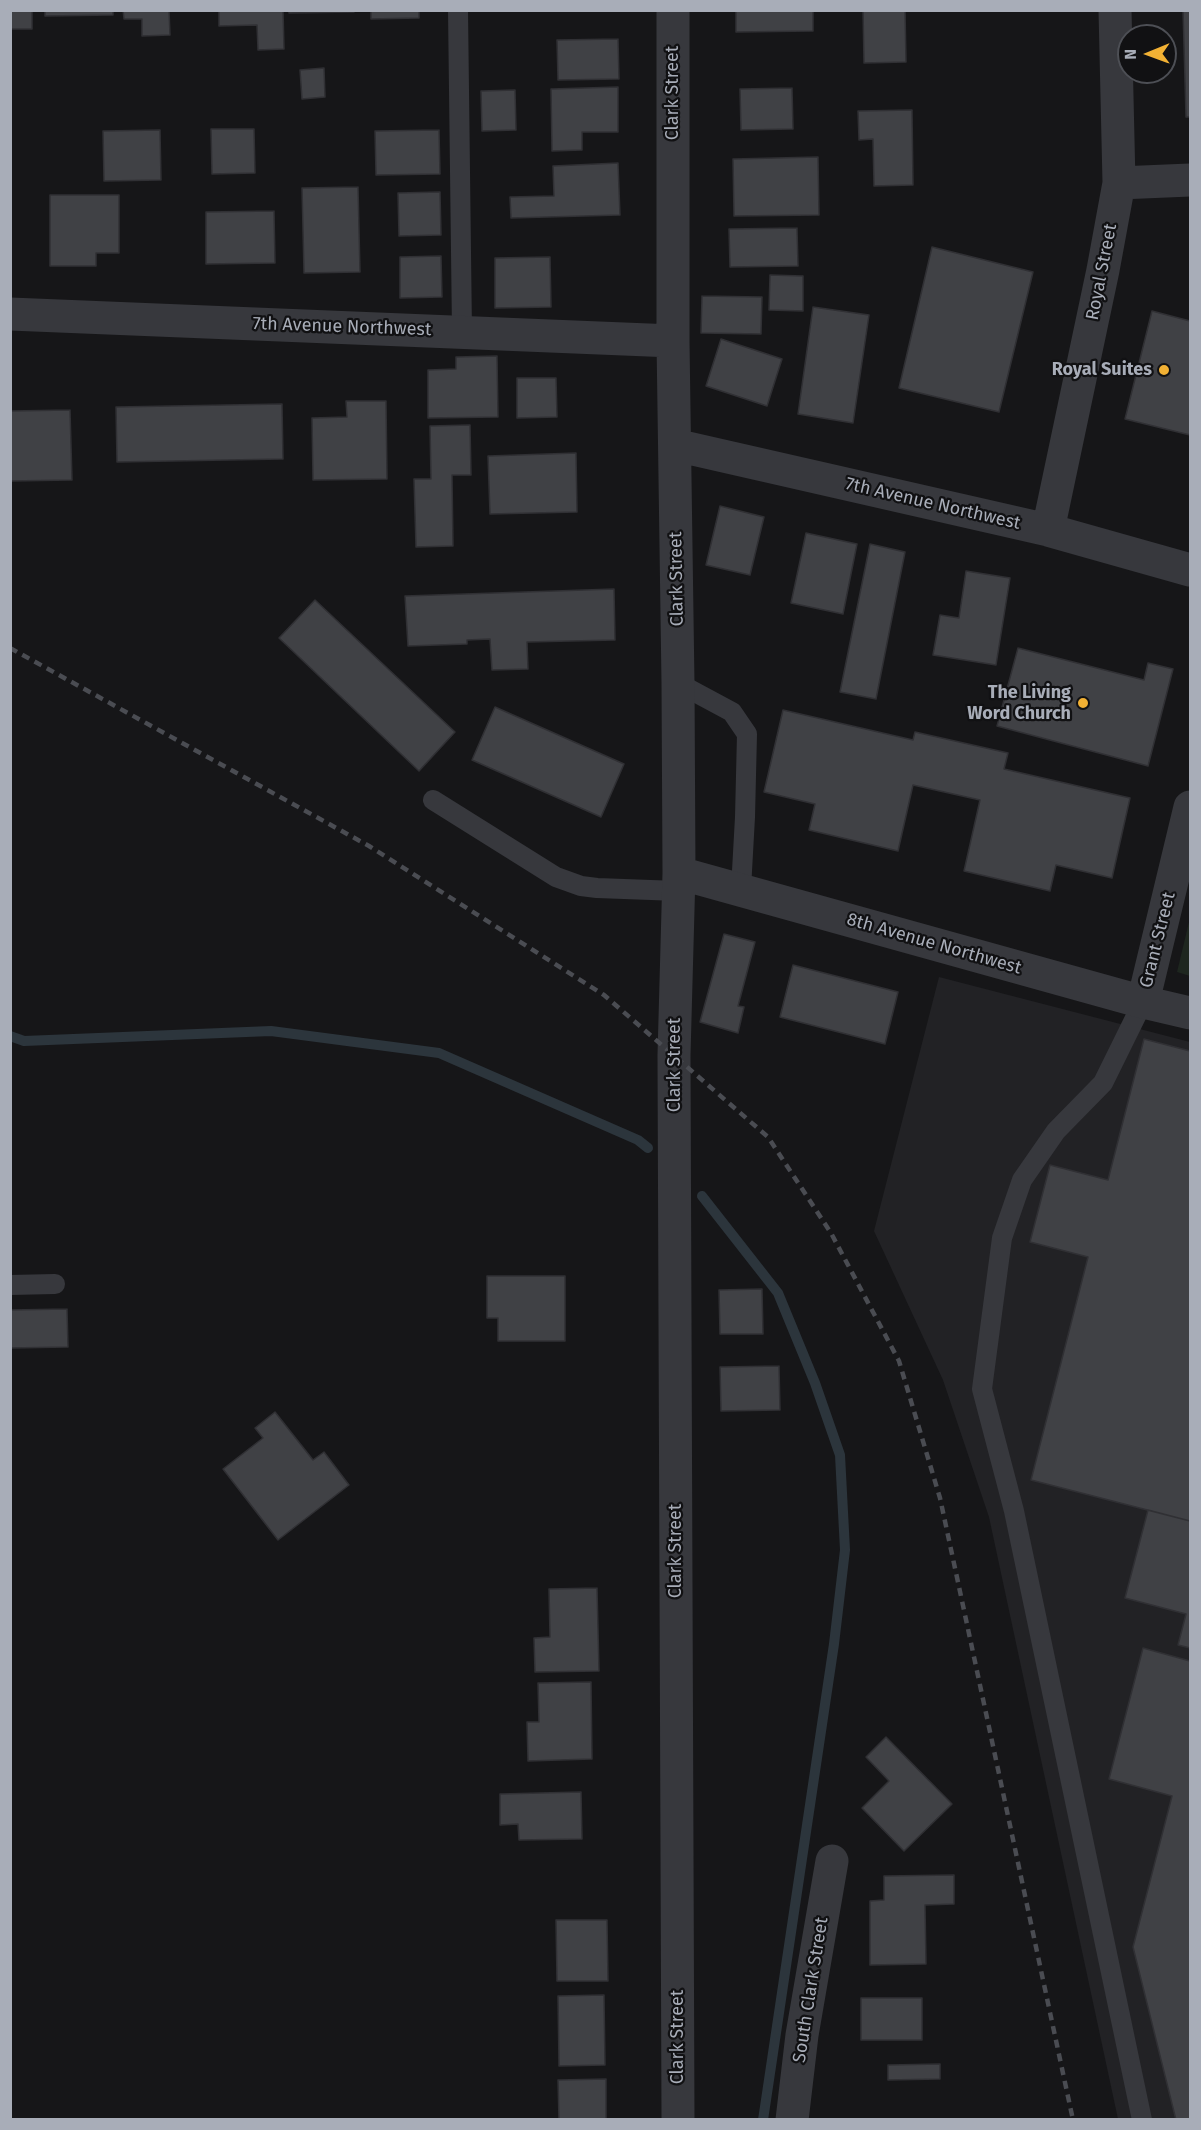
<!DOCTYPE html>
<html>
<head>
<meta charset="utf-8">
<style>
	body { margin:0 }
	#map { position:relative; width:1201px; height:2130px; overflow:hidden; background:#161618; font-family:"Fira Sans",sans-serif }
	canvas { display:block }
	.frame { position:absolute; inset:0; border:12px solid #a8adb8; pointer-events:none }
	.north { position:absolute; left:1117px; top:24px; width:60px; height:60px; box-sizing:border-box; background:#111113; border:2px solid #4d4f55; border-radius:50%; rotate:269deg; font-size:16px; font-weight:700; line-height:24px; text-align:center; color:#a8adb8 }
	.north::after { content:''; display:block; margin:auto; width:21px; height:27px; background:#f2b134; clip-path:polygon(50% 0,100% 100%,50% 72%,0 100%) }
</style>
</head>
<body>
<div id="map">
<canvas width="1201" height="2130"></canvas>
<div class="frame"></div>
<div class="north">N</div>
</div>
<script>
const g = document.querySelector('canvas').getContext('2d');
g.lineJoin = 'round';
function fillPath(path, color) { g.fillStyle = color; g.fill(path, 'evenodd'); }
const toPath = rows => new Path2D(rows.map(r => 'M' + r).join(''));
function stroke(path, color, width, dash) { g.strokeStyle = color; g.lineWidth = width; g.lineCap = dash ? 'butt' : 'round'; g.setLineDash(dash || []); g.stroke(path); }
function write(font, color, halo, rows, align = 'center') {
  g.font = font + ' "Fira Sans",sans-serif'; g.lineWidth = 4.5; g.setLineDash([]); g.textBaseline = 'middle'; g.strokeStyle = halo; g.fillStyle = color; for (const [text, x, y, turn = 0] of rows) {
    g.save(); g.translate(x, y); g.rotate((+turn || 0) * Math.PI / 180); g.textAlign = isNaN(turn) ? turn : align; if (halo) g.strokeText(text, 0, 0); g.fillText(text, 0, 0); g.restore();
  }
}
const built = toPath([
	[939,977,1190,1042,1190,2119,1118,2119,989,1517,943,1380,874,1231]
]);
const green = toPath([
	[1190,918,1190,976,1177,972]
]);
const stream = toPath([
	[10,1036,24,1041,271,1031,439,1053,638,1140,648,1148],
	[702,1196,778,1293,815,1383,840,1455,845,1550,834,1644,763,2120]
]);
const building = toPath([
	[10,10,32,10,32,29,10,29,10,10],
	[45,10,113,10,113,15,45,16,45,10],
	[123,10,169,10,170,35,142,36,142,19,124,19,123,10],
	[219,10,283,10,284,49,258,50,257,25,219,26,219,10],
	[289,10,354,10,354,12,289,13,289,10],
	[371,10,419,10,419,18,371,19,371,10],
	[736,10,813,10,813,31,736,32,736,10],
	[863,10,905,10,906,62,864,63,863,10],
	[1183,10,1190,10,1190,117,1186,117,1183,10],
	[618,39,619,79,558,80,557,40,618,39],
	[324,68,325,97,302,99,300,70,324,68],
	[618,87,618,132,582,132,582,150,552,151,551,89,618,87],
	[792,88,793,129,741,130,740,89,792,88],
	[515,90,516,130,482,131,481,91,515,90],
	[912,110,913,185,874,186,873,139,859,140,858,111,912,110],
	[211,129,254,129,255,173,212,174,211,129],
	[160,130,161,180,104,181,103,131,160,130],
	[439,130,440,174,376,175,375,131,439,130],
	[818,157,819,215,734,216,733,159,818,157],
	[618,163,620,215,511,218,510,197,554,196,553,166,618,163],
	[358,187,360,272,304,273,302,188,358,187],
	[440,192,441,235,399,236,398,193,440,192],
	[50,195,119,195,119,253,96,253,96,266,50,266,50,195],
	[274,211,275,263,206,264,206,212,274,211],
	[797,228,798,266,730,267,729,229,797,228],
	[932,247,1033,272,999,412,899,388,932,247],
	[441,256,442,297,400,298,400,257,441,256],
	[550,257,551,307,495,308,495,258,550,257],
	[770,275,803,276,803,311,769,310,770,275],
	[702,296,762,297,761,334,701,333,702,296],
	[813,307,869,315,853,423,798,414,813,307],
	[1152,311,1190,321,1190,435,1125,419,1152,311],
	[721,339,782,359,767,406,706,386,721,339],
	[497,356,498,417,428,418,428,370,456,369,456,357,497,356],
	[517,378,556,378,557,417,517,418,517,378],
	[346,401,386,401,387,479,313,480,312,418,347,417,346,401],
	[282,404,283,459,117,462,116,407,282,404],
	[70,410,72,480,10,481,10,411,70,410],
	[470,425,471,475,452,475,453,546,416,547,414,479,431,479,430,426,470,425],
	[576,453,577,512,490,514,488,456,576,453],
	[720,506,764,517,750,575,706,565,720,506],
	[806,533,857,544,843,614,791,603,806,533],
	[870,544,905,552,876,699,840,692,870,544],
	[966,571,1010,578,996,665,933,655,940,615,959,618,966,571],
	[614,589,615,640,527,642,528,669,492,670,490,639,467,640,467,644,408,646,405,596,614,589],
	[315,600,455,732,419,771,279,638,315,600],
	[1018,648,1144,680,1148,663,1173,669,1148,766,997,726,1018,648],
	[495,707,624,764,601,817,472,760,495,707],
	[783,710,913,740,915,732,1008,753,1004,769,1130,798,1112,878,1056,865,1050,891,964,871,980,800,913,785,898,851,809,830,815,804,764,792,783,710],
	[724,934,755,942,738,1006,744,1007,738,1033,700,1022,724,934],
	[793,965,898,992,885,1044,780,1017,793,965],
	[1144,1039,1190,1051,1190,1521,1031,1480,1088,1257,1030,1242,1050,1165,1108,1180,1144,1039],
	[487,1276,565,1276,565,1341,498,1341,498,1318,487,1318,487,1276],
	[762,1289,763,1334,720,1334,719,1290,762,1289],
	[67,1309,68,1347,10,1348,10,1310,67,1309],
	[779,1366,780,1410,721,1411,720,1367,779,1366],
	[275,1412,313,1460,324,1452,349,1485,278,1540,223,1469,263,1438,255,1428,275,1412],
	[1148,1510,1190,1521,1190,1648,1178,1645,1186,1614,1125,1598,1148,1510],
	[597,1588,599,1671,535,1672,534,1638,550,1637,549,1589,597,1588],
	[1143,1648,1190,1661,1190,2120,1176,2120,1133,1947,1172,1796,1109,1779,1143,1648],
	[591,1682,592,1759,528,1761,527,1722,539,1722,538,1683,591,1682],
	[886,1737,952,1804,904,1851,862,1808,889,1781,866,1757,886,1737],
	[581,1792,582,1839,519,1840,518,1824,500,1825,500,1794,581,1792],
	[954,1875,954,1904,925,1905,926,1964,870,1965,870,1901,884,1900,884,1876,954,1875],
	[556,1920,607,1920,608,1981,557,1981,556,1920],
	[604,1995,605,2065,559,2066,558,1996,604,1995],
	[861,1998,922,1998,922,2040,861,2040,861,1998],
	[940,2064,940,2079,888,2080,888,2065,940,2064],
	[606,2079,606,2120,559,2120,558,2080,606,2079]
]);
const lane = toPath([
	[458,10,462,332],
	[678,683,732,712,747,734,745,817,741,889],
	[433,800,556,877,581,886,597,888,678,891],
	[10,1285,55,1284],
	[1142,2120,1014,1511,982,1389,1002,1238,1022,1180,1056,1131,1103,1083,1143,1002]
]);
const street = toPath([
	[673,10,673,341,678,683,679,873,674,1055,678,2120],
	[1119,183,1190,180],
	[10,314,673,341],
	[675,445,1048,530,1190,570],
	[1048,530,1103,270,1119,183,1115,10],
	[679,873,1143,1002,1190,1013],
	[1143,1002,1190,807],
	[792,2120,802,2035,832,1861]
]);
const rail = toPath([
	[10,648,369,846,604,995,768,1137,831,1233,899,1361,940,1498,1073,2120]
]);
const markers = [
	[1164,370,6,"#f2b134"],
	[1083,703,6,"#f2b134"]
];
const streetNames = [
	["Clark Street",673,93,-90],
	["Royal Street",1102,272,-79],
	["7th Avenue Northwest",342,327,2],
	["7th Avenue Northwest",933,504,13],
	["Clark Street",677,579,-91],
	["Grant Street",1158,940,-76],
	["8th Avenue Northwest",934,944,16],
	["Clark Street",675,1065,-90],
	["Clark Street",676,1551,-90],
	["South Clark Street",811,1990,-81],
	["Clark Street",678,2037,-90]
];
const poiNames = [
	["Royal Suites",1152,370],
	["The Living",1071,693],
	["Word Church",1071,714]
];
fillPath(built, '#222225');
fillPath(green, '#1e261f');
stroke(stream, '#2c353c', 10);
fillPath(building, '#404145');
stroke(building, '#303034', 1.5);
stroke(lane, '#37383d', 20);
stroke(street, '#37383d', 33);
stroke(rail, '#4a4c52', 4.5, [8, 6]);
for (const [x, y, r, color] of markers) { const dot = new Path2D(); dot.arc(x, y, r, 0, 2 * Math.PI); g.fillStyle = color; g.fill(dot); stroke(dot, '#111113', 2); }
write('18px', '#a8adb8', '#111113', streetNames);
write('bold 18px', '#a8adb8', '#111113', poiNames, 'right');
</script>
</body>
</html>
